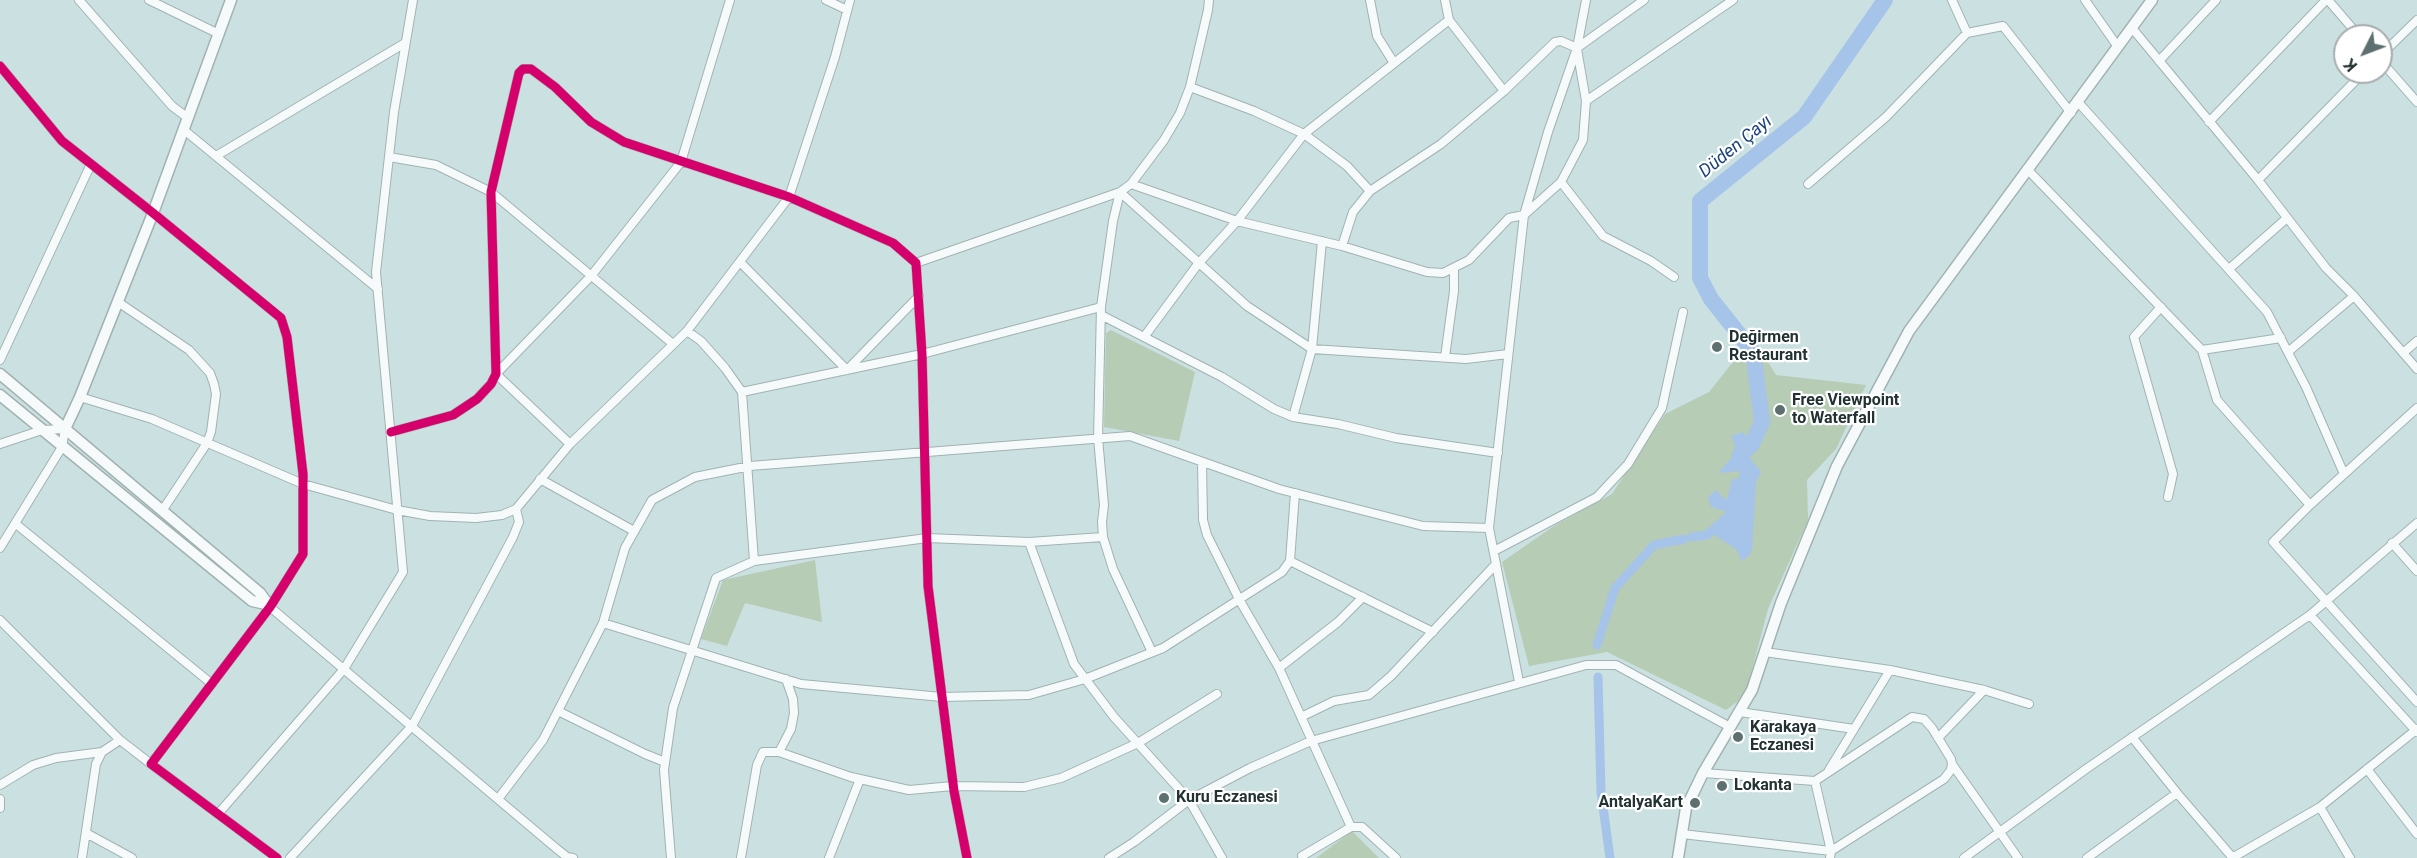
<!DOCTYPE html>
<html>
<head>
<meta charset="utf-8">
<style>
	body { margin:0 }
	#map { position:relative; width:2417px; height:858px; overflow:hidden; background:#cbe1e1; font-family:Roboto,sans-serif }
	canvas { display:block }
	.north { position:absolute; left:2333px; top:24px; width:60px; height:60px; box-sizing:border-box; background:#fff; border:2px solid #a7adad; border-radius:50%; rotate:228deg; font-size:16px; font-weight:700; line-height:24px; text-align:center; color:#223131 }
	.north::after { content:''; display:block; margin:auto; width:21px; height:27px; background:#5d6f6f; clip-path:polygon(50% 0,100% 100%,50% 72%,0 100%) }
</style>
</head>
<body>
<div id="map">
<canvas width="2417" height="858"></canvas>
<div class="north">K</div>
</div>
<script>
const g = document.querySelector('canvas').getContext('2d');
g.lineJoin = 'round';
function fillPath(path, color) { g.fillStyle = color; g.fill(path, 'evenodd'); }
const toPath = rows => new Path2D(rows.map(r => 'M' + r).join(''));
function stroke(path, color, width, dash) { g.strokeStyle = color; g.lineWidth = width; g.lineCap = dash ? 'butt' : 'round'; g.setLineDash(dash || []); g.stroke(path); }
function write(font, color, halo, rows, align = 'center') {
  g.font = font + ' Roboto,sans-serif'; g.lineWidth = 4.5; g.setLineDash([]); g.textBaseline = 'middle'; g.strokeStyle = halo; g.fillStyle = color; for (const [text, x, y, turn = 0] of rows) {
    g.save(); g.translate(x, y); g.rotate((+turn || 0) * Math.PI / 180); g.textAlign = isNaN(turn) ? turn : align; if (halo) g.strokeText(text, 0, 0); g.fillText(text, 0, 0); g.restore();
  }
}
const green = toPath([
	[1111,330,1195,372,1179,441,1104,427,1106,333],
	[1753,337,1776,375,1866,385,1836,449,1807,480,1808,520,1768,609,1745,696,1726,710,1607,652,1529,666,1502,562,1554,526,1612,494,1665,414,1709,392],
	[815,560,822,622,745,603,727,646,701,639,723,580],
	[1352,831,1379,858,1316,858]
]);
const water = toPath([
	[1743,432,1752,444,1748,456,1761,472,1756,482,1752,549,1749,556,1741,561,1737,550,1710,532,1712,529,1725,525,1731,513,1711,507,1708,498,1715,490,1727,500,1732,479,1738,479,1741,471,1718,473,1734,455,1735,446,1731,436]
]);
const canal = toPath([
	[1692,537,1707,535,1739,507],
	[1597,645,1615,588,1654,545,1684,539],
	[1598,677,1601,792,1610,858]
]);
const river = toPath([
	[1743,461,1740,455,1752,444,1762,422,1753,352,1711,299,1700,278,1700,201,1804,117,1885,0]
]);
const minor = toPath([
	[79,0,172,106,188,118],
	[149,0,219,34],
	[826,0,847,10],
	[1370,0,1377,36,1394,63],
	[1445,0,1449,20,1504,91],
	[1952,0,1967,33,2003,26,2071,113],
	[2085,0,2118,47],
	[2328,0,2359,36],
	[2132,28,2258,180,2326,268,2354,296,2288,352],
	[1577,48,1644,0],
	[2381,55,2417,20],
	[2159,61,2216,0],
	[2381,61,2417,102],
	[0,66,62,141,153,213,281,318,287,337,303,474,303,554,270,607,151,764,277,858],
	[1190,87,1254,111,1304,134,1347,166,1370,191],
	[1586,101,1733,0],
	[2078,102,2267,312,2306,387,2344,474],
	[2209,122,2326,0],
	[184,130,378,289],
	[216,156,405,43],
	[389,157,436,165,491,192,673,344],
	[2027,169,2202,350,2217,400,2310,505],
	[2258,180,2364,72],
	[1561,182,1603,236,1651,261,1674,277],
	[1131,184,1237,221,1342,246,1427,272,1443,273,1469,260,1509,218,1524,215,1561,182,1583,140,1586,101,1577,49],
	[1808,184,1886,117,1967,33],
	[1120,192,1247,306,1312,349,1466,359,1508,354],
	[1342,246,1353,212,1370,191,1441,144,1504,91,1555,42,1561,41,1577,48],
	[740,262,847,370,919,296],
	[916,263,1120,192,1131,184,1164,140,1180,113,1190,87,1208,10,1209,0],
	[2229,269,2287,218],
	[2354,296,2417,369],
	[118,302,189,350,210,373,214,384,216,394,211,432,207,443,162,511],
	[2161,307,2134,337,2173,474,2168,497],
	[1101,315,1222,377,1274,409,1293,417,1338,424,1396,438,1498,453],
	[687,331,701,341,725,368,742,392,754,561],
	[1144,337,1198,264,1237,221,1304,134,1449,20],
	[2202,350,2281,338],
	[2403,353,2417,341],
	[1445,357,1454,291,1454,268],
	[0,360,91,164],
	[742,392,922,354,1101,307],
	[80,397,152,419,303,484,397,510,430,516,476,518,502,515,516,509,570,444,687,331,789,197,835,57,850,0],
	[2417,408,2310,505,2273,542,2417,702],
	[1293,417,1312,349,1322,241],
	[391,432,453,415,477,399,491,384,496,374,491,192,519,73,523,69,531,69,555,87,591,122,624,142,789,197,893,243,916,263,922,354,928,586,954,791,967,858],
	[0,444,42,430,65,429,62,447,0,548],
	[570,444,496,374,591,276,681,162,730,0],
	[1202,462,1203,520,1207,535,1240,601,1279,668,1351,827],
	[540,479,634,531],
	[16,524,212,684],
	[1103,537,1113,569,1152,652],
	[1029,542,1074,664,1114,717,1189,800,1222,858],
	[2392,543,2417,571],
	[1494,551,1597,497,1628,464,1662,408,1683,312],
	[1290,561,1433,632],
	[270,607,551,844,567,857,573,858],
	[2310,615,2417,732],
	[0,620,120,740,151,764],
	[603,623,625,548,652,500,695,477,750,466,1130,436,1279,489,1423,526,1489,528],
	[1765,652,1890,670,1984,690,2029,704],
	[1279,668,1338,622,1363,597],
	[1519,682,1489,528,1524,215,1548,132,1577,48,1586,0],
	[558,711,645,754,665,762],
	[1740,712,1854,729],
	[1301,717,1334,701,1369,695,1391,676,1496,564],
	[2132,737,2177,793,2233,858],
	[1938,738,1984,690],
	[779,752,791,729,794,713,793,699,786,679],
	[1952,764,2018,858],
	[2367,769,2417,834],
	[1829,770,1890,670],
	[1815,781,1831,851,1830,858],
	[0,785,33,765,56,758,102,752],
	[0,799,0,808],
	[498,799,543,740,603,623,801,684,942,697,1029,695,1085,679,1163,648,1282,572,1290,561,1295,493],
	[2320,807,2350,858],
	[218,814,344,669,403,572,376,272,394,112,413,0],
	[86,833,132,858],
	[1682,834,1831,851,1944,779,1951,770,1952,764,1951,759,1932,728,1924,719,1912,717,1815,781,1703,773],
	[82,858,96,764,102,752,120,740],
	[290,858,412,726,513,537,519,522,516,509],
	[671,858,664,770,673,708,716,578,754,561,927,538,1029,542,1103,537,1102,522,1104,505,1098,438,1101,307,1113,221,1120,192],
	[741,858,757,765,763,752,779,752,851,777,909,790,953,786,1024,787,1061,778,1138,743,1217,694],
	[829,858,860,779],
	[1109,858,1134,842,1189,800,1250,768,1311,741,1586,665,1616,665,1730,727],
	[1303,858,1302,856,1351,827,1362,827,1396,858],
	[1964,858,2086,769,2310,615,2417,523],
	[2087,858,2177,793],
	[2232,858,2320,807,2417,729]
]);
const tertiary = toPath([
	[0,374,260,593,270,607],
	[0,395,252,601,266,604],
	[65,429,80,397,153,213,231,0],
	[1678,858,1686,808,1703,773,1752,690,1781,603,1837,466,1909,331,2152,0]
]);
const cycleway = toPath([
	[0,66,62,141,153,213,281,318,287,337,303,474,303,554,270,607,151,764,277,858],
	[391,432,453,415,477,399,491,384,496,374,491,192,519,73,523,69,531,69,555,87,591,122,624,142,789,197,893,243,916,263,922,354,928,586,954,791,967,858]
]);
const markers = [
	[1717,347,6,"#5d6f6f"],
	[1780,410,6,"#5d6f6f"],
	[1738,737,6,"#5d6f6f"],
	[1722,786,6,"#5d6f6f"],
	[1164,798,6,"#5d6f6f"],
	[1695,803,6,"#5d6f6f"]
];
const poiNames = [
	["Değirmen",1729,338],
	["Restaurant",1729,356],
	["Free Viewpoint",1792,401],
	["to Waterfall",1792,419],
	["Karakaya",1750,728],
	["Eczanesi",1750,746],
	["Lokanta",1734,786],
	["Kuru Eczanesi",1176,798],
	["AntalyaKart",1683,803,"right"]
];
const waterNames = [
	["Düden Çayı",1736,147,-39]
];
fillPath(green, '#b6ccb4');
fillPath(water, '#a6c4e9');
stroke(canal, '#a6c4e9', 9);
stroke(river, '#a6c4e9', 16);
stroke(minor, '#a1b2b2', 10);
stroke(tertiary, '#a1b2b2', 13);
stroke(minor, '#f7fafa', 8);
stroke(tertiary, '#f7fafa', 10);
stroke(cycleway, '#d6006c', 9);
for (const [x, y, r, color] of markers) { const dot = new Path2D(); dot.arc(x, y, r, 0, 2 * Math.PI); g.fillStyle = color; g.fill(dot); stroke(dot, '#fff', 2); }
write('bold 16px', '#223131', '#fff', poiNames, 'left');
write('italic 18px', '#1b4280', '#fff', waterNames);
</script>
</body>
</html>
